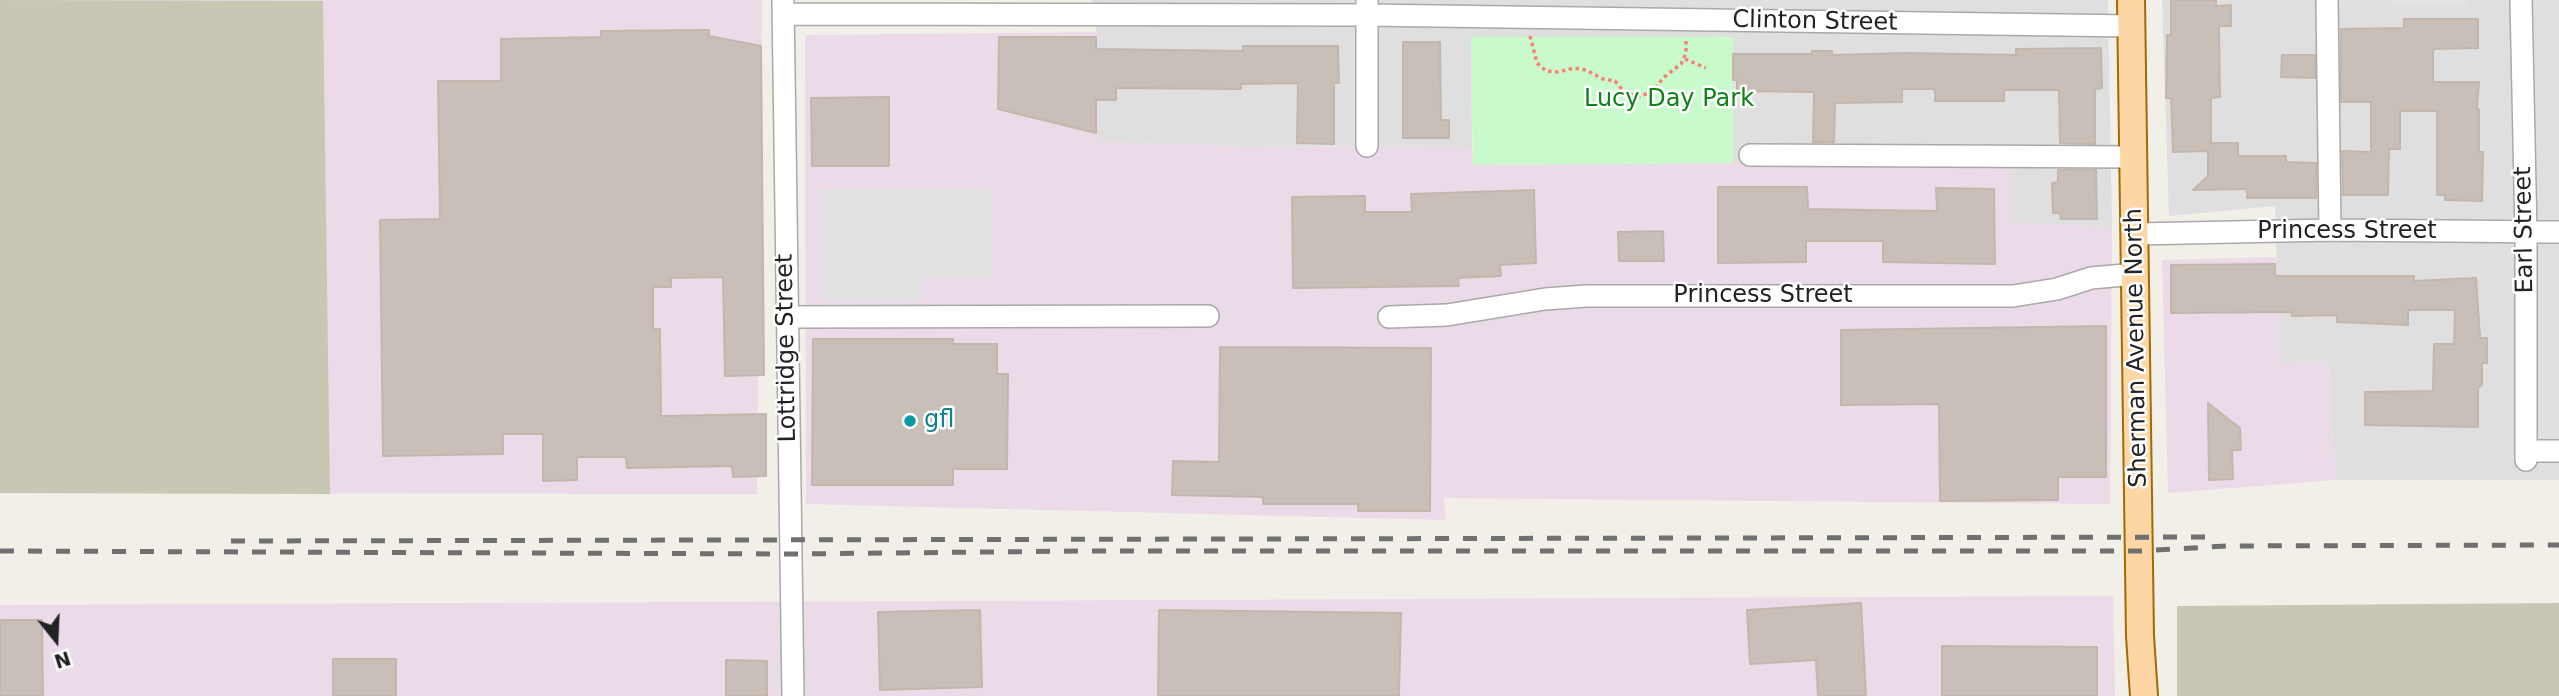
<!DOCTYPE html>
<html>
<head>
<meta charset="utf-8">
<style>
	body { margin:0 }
	#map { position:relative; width:2559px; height:696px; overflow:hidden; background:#f2efe9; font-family:"DejaVu Sans",sans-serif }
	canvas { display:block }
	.north { position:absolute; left:21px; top:605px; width:70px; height:70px; -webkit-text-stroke:5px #fff; paint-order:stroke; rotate:162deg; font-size:19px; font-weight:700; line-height:28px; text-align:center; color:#222 }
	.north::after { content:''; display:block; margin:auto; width:24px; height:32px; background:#222; clip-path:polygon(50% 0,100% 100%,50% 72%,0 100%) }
</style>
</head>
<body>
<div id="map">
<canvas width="2559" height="696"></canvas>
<div class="north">N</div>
</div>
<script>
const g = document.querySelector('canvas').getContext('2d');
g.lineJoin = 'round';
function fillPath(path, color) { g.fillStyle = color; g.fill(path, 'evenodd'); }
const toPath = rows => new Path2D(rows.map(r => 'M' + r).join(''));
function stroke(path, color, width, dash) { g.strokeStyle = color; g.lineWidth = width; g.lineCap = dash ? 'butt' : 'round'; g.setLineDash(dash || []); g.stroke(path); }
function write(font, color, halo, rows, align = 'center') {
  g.font = font + ' "DejaVu Sans",sans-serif'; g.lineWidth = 5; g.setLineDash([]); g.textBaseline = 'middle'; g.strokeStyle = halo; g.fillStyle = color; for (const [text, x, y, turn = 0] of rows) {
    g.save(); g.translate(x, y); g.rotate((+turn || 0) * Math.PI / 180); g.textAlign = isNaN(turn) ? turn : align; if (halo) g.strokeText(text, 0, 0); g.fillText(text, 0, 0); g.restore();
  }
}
const residential = toPath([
	[1092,0,2108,0,2112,227,2010,223,2010,152,1733,163,1733,38,1471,37,1472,147,1241,146,1098,142,1096,32],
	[2162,0,2559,0,2559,480,2335,480,2328,361,2280,364,2275,206,2169,216]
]);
const industrial = toPath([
	[0,0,762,0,757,494,0,493],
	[1096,32,1099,142,1241,146,1472,147,1473,165,1733,163,2010,152,2010,222,2112,227,2110,504,1444,498,1446,520,806,504,805,35],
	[2277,257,2280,364,2328,361,2335,480,2168,493,2162,260],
	[2113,596,2115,696,0,696,0,605]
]);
const construction = toPath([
	[0,0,323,1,330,494,0,493],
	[2559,603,2559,696,2177,696,2177,606]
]);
const park = toPath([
	[1471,37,1733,37,1733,163,1473,165]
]);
const parking = toPath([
	[2390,0,2468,0,2468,5,2390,6],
	[821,190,992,190,992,278,922,278,922,301,821,301]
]);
const building = toPath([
	[2171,0,2216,0,2216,6,2231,5,2231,26,2219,26,2220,97,2211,98,2211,143,2238,143,2238,156,2286,156,2286,162,2316,163,2316,198,2247,198,2247,189,2193,190,2208,176,2208,151,2173,152,2171,98,2166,98,2167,35,2171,35,2171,0],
	[2404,19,2478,19,2478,48,2433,49,2433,82,2479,82,2477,108,2479,110,2479,152,2483,152,2482,201,2445,200,2445,195,2437,195,2437,111,2400,111,2400,149,2389,149,2388,195,2343,195,2342,151,2371,152,2371,102,2341,102,2341,29,2404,28,2404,19],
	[709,30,709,36,761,46,764,375,725,376,723,277,671,278,671,287,653,287,653,329,660,329,661,416,766,414,766,476,733,477,732,466,627,468,626,457,577,457,577,480,543,481,543,434,503,434,503,454,383,456,380,220,440,219,438,81,501,81,501,39,601,37,601,31,709,30],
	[999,37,1096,37,1096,49,1243,51,1243,46,1338,46,1339,83,1334,83,1334,144,1297,143,1298,83,1241,84,1241,89,1116,88,1116,100,1096,100,1096,133,998,109,999,37],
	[1403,42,1440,42,1441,120,1449,120,1449,138,1403,138,1403,42],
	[2101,48,2102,88,2095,89,2095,144,2060,143,2059,90,2004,90,2004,101,1935,101,1935,89,1902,89,1902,102,1835,103,1834,142,1813,142,1814,92,1737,91,1737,80,1733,80,1733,54,1812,54,1812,51,1832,51,1832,55,1907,53,2016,55,2016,49,2101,48],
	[2282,55,2315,55,2315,78,2281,77,2282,55],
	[889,97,889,166,812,166,811,98,889,97],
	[2058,170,2096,170,2097,219,2061,219,2060,213,2053,213,2052,183,2058,182,2058,170],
	[1718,187,1807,187,1808,209,1937,211,1936,188,1994,189,1995,264,1883,262,1883,241,1806,241,1806,262,1718,263,1718,187],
	[1534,190,1536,263,1500,265,1501,276,1458,278,1459,286,1293,288,1292,197,1365,196,1365,212,1412,212,1411,194,1534,190],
	[1663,231,1664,261,1619,261,1618,232,1663,231],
	[2275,264,2275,276,2414,276,2414,281,2476,278,2480,338,2487,338,2487,363,2482,363,2482,385,2478,388,2478,427,2365,425,2365,392,2433,391,2434,344,2454,344,2455,310,2408,310,2408,325,2337,322,2337,315,2292,316,2292,312,2171,313,2171,265,2275,264],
	[2106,326,2106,477,2058,477,2058,500,1940,501,1939,404,1841,405,1841,330,2106,326],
	[813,339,953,339,953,344,997,344,997,374,1008,374,1007,469,953,469,953,485,812,485,813,339],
	[1220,347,1431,348,1430,511,1358,511,1358,504,1263,504,1263,497,1172,495,1173,461,1219,462,1220,347],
	[2208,403,2240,428,2241,450,2232,450,2233,479,2209,480,2208,403],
	[1861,603,1866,696,1818,696,1816,660,1750,664,1747,610,1861,603],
	[980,610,982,687,880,690,878,612,980,610],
	[1159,610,1401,613,1399,696,1158,696,1159,610],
	[0,620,42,620,43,696,0,696,0,620],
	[1942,646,2097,647,2097,696,1942,696,1942,646],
	[333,659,396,659,396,696,333,696,333,659],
	[726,660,767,661,767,696,726,696,726,660]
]);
const path = toPath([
	[1530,36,1537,63,1546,71,1558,72,1574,68,1586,70,1603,79,1615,81,1624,92,1638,97,1653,91,1663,78,1681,64,1686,53,1686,41],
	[1685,59,1706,68]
]);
const minor = toPath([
	[1367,0,1367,146],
	[2327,0,2330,230],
	[2521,0,2526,233,2526,460],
	[783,2,793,696],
	[784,14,1367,15,2132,26],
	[1750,155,2134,157],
	[2136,234,2330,230,2559,232],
	[787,317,1208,316],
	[1389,317,1447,315,1545,299,1586,296,2013,296,2057,289,2091,278,2136,274],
	[2526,451,2559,451]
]);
const major = toPath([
	[2131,0,2140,636,2144,696]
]);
const rail = toPath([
	[231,541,2212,537],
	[0,551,789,554,1087,551,2140,551,2226,546,2559,545]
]);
const markers = [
	[910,421,7,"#0f9aa8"]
];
const streetNames = [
	["Clinton Street",1815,22,1],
	["Earl Street",2525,230,-91],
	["Princess Street",2347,232],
	["Princess Street",1763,296],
	["Lottridge Street",787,348,-91],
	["Sherman Avenue North",2137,348,-91]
];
const parkNames = [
	["Lucy Day Park",1669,100]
];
const cultureNames = [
	["gfl",924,421]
];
fillPath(residential, '#e0dfdf');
fillPath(industrial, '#ebdbe8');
fillPath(construction, '#c7c7b4');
fillPath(park, '#c8facc');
fillPath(parking, '#e2e2e2');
fillPath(building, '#c7bfb8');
stroke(building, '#c4b6ab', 2);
stroke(minor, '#a9a9a9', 24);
stroke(major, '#a06b00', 30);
stroke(path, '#fa8072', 3.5, [3.5, 3.5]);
stroke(minor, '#fff', 21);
stroke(major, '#fcd6a4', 26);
stroke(rail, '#707070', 5, [14, 14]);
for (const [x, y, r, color] of markers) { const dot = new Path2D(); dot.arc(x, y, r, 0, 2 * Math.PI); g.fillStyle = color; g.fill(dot); stroke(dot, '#fff', 2.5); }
write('24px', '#222', '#fff', streetNames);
write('24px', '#0c8416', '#fff', parkNames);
write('24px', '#0d838f', '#fff', cultureNames, 'left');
</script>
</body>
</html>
